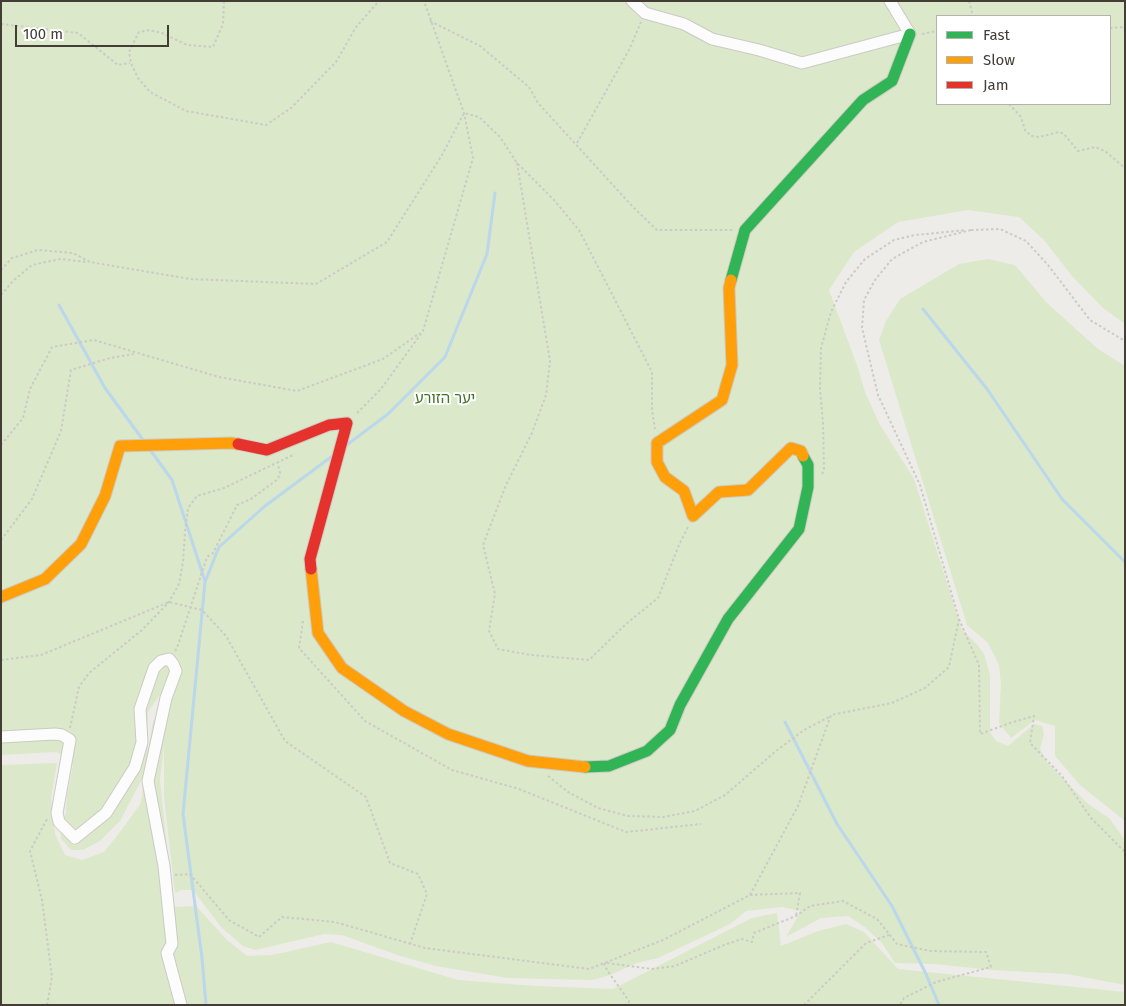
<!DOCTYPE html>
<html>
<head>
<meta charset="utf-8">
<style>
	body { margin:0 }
	#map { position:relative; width:1126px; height:1006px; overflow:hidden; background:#eeece8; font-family:"Fira Sans",sans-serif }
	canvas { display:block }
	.frame { position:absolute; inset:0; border:2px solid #433d35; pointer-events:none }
	.legend { position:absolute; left:936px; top:15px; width:175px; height:90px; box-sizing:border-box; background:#fff; border:1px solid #b4b1ae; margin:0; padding:6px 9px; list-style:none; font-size:15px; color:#433d35 }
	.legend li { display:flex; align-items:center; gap:10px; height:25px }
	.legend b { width:25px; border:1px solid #b4b1ae }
	.scale { position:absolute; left:15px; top:25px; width:154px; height:22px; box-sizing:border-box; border:2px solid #433d35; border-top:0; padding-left:6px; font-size:15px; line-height:18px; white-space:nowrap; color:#433d35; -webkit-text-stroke:4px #fff; paint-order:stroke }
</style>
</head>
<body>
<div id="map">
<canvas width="1126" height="1006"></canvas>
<div class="frame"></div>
<ul class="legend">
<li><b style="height:6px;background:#30b455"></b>Fast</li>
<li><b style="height:6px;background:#ff9f0a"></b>Slow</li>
<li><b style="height:6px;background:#e5322d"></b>Jam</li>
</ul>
<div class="scale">100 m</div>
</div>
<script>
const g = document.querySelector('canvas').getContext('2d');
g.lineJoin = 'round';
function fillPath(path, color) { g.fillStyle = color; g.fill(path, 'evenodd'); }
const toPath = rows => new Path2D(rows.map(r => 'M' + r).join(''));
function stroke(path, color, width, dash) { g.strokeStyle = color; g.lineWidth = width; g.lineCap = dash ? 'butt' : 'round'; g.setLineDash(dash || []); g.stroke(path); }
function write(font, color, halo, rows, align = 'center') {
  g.font = font + ' "Fira Sans","Noto Sans Hebrew",sans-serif'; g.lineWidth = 4; g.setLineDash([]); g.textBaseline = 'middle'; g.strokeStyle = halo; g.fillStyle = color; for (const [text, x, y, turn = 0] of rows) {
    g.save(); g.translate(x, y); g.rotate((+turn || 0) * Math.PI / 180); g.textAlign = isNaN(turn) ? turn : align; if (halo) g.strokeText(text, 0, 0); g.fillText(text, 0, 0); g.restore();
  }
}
const green = toPath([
	[1,1,1125,1,1125,324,1103,308,1072,276,1044,240,1019,217,968,210,898,222,854,252,829,290,858,368,865,392,879,423,914,479,962,630,976,643,984,654,990,675,990,732,996,741,1008,746,1034,724,1042,726,1044,734,1040,749,1046,761,1087,803,1109,818,1125,840,1125,985,1067,974,992,970,935,964,895,963,882,943,871,933,865,927,848,916,821,918,786,937,801,911,782,907,746,911,730,924,658,958,637,963,610,975,592,980,507,978,436,966,400,956,342,935,324,934,255,950,243,946,221,927,193,890,181,890,175,893,164,797,164,746,160,780,173,907,196,906,227,940,247,956,272,955,331,942,458,980,536,986,613,989,752,918,777,913,781,946,818,931,846,924,864,932,898,969,1125,992,1125,1005,1,1005,1,765,57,763,51,798,55,834,65,855,82,860,104,852,120,832,141,803,145,773,120,821,100,841,83,850,71,850,61,839,60,827,66,813,67,795,73,766,70,760,64,755,55,752,1,755],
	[937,16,1110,16,1110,104,937,104],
	[174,692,168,705,168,697,153,721,148,753,147,732,148,712,159,696],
	[988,259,1015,265,1047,303,1098,349,1125,366,1125,821,1080,785,1055,756,1055,726,1035,720,1011,738,999,723,1001,684,999,665,988,643,967,625,879,340,886,321,900,299,959,264]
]);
const stream = toPath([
	[59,305,105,388,143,440],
	[923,309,987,389,1062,499,1125,562],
	[348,444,388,414,445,357,487,254,495,193],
	[151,451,172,480,205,581],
	[785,722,837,824,892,906,926,974,939,1005],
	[206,1005,202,958,183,814,205,582,219,547,265,506,331,457]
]);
const path = toPath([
	[224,1,223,24,213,47,187,45,162,33,149,30,139,32,129,52,131,63,138,78,150,92,186,111,266,125,291,108,336,62,356,27,379,1],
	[969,1,973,16],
	[430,21,480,46,529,87,538,103,633,207,657,230,733,230],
	[1,24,78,33,118,65,130,63],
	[1110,28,1125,27],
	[922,34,937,31],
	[1009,104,1021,117,1025,130,1031,136,1039,137,1059,132,1064,134,1078,151,1095,147,1105,151,1125,168],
	[577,143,629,50,641,22],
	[517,163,550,361,546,395,532,433,506,485,483,545,495,594,489,631,498,649,531,655,589,660,626,624,658,598,679,545,688,527],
	[971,230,1000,229,1026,241,1048,265,1090,320,1125,341],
	[1,270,12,258,38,250,73,253,90,262,190,279,316,284,387,242,442,155,464,113,479,117,500,137,517,163,554,200,579,230,652,372,652,410,655,429],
	[1,295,13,281,32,265,60,259,88,262],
	[357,413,381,389,423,331,473,158,464,113,424,1],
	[1,445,23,418,30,389,52,347,94,340,219,377,297,391,383,359,420,333],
	[822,474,824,470,823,423,820,389,821,348,831,312,846,282,865,259,894,240,915,235,966,230],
	[1,540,32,499,61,431,71,370,110,358,134,354],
	[959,619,979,665,980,734,1010,723,1034,716,1030,743,1062,776,1091,818,1125,852],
	[303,621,299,648,365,721,452,770,519,789,626,832,701,824],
	[175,651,177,648,207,557,213,553,237,505,251,499,278,479,280,473,278,464],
	[1,660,41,655,169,602,202,610,226,636,285,741,366,797,390,863,418,874,427,894,410,944],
	[70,728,79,687,89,673,142,630,169,602,179,584,183,562,185,532,188,508,197,496,224,488,295,454],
	[548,776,568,792,598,808,628,816,663,817,695,811,725,795,776,751,804,730,831,716],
	[175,875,190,874,229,920,259,937,282,917,335,922,425,948,589,969,663,940,750,895,800,893,796,916],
	[750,895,798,806,831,715,892,703,925,688,949,667,959,619,920,485,878,395,862,328,864,300,875,280,892,259,923,242,971,230],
	[604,963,607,970,629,1001,629,1005],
	[607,963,652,969,675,966,724,945,742,939,752,942,754,933,796,916,810,906,843,901,877,919,897,944,930,951,986,952,991,967,936,982,904,998,900,1005],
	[47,1005,52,977,42,900,30,851,47,819],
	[804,1005,866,943,889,935],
	[948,1005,951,1005]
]);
const street = toPath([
	[632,1,645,13,684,24,712,39,759,50,802,63,910,34,890,1],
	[1,737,55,734,62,735,70,740,57,813,59,822,75,838,106,813,135,767,142,742,140,709,154,668,161,661,169,659,173,664,176,671,166,698,148,781,164,866,172,944,167,953,181,1005]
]);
const fast = toPath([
	[731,280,745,230,863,100,892,81,910,34],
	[585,767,609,766,647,751,670,730,680,705,728,619,799,529,808,487,808,465,803,456]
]);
const slow = toPath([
	[731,280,729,288,732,365,722,400,657,443,657,462,665,477,684,491,693,516,719,492,748,490,791,448,801,451,803,456],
	[311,569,318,633,342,668,404,711,448,734,528,761,585,767],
	[1,597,45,579,81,544,105,496,120,446,231,443,238,444]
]);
const jam = toPath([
	[238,444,267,450,329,425,347,423,310,559,311,569]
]);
const parkNames = [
	["יער הזורע",445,399]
];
fillPath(green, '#dbe8c9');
stroke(stream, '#bad7eb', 3);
stroke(street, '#cccac5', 13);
stroke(fast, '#cecac1', 13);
stroke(slow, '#cecac1', 13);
stroke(jam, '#cecac1', 13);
stroke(path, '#cccac7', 2, [2.5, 2.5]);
stroke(street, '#fcfcfc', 11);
stroke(fast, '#30b455', 11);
stroke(slow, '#ff9f0a', 11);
stroke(jam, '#e5322d', 11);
write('15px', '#46712b', '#fff', parkNames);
</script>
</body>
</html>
